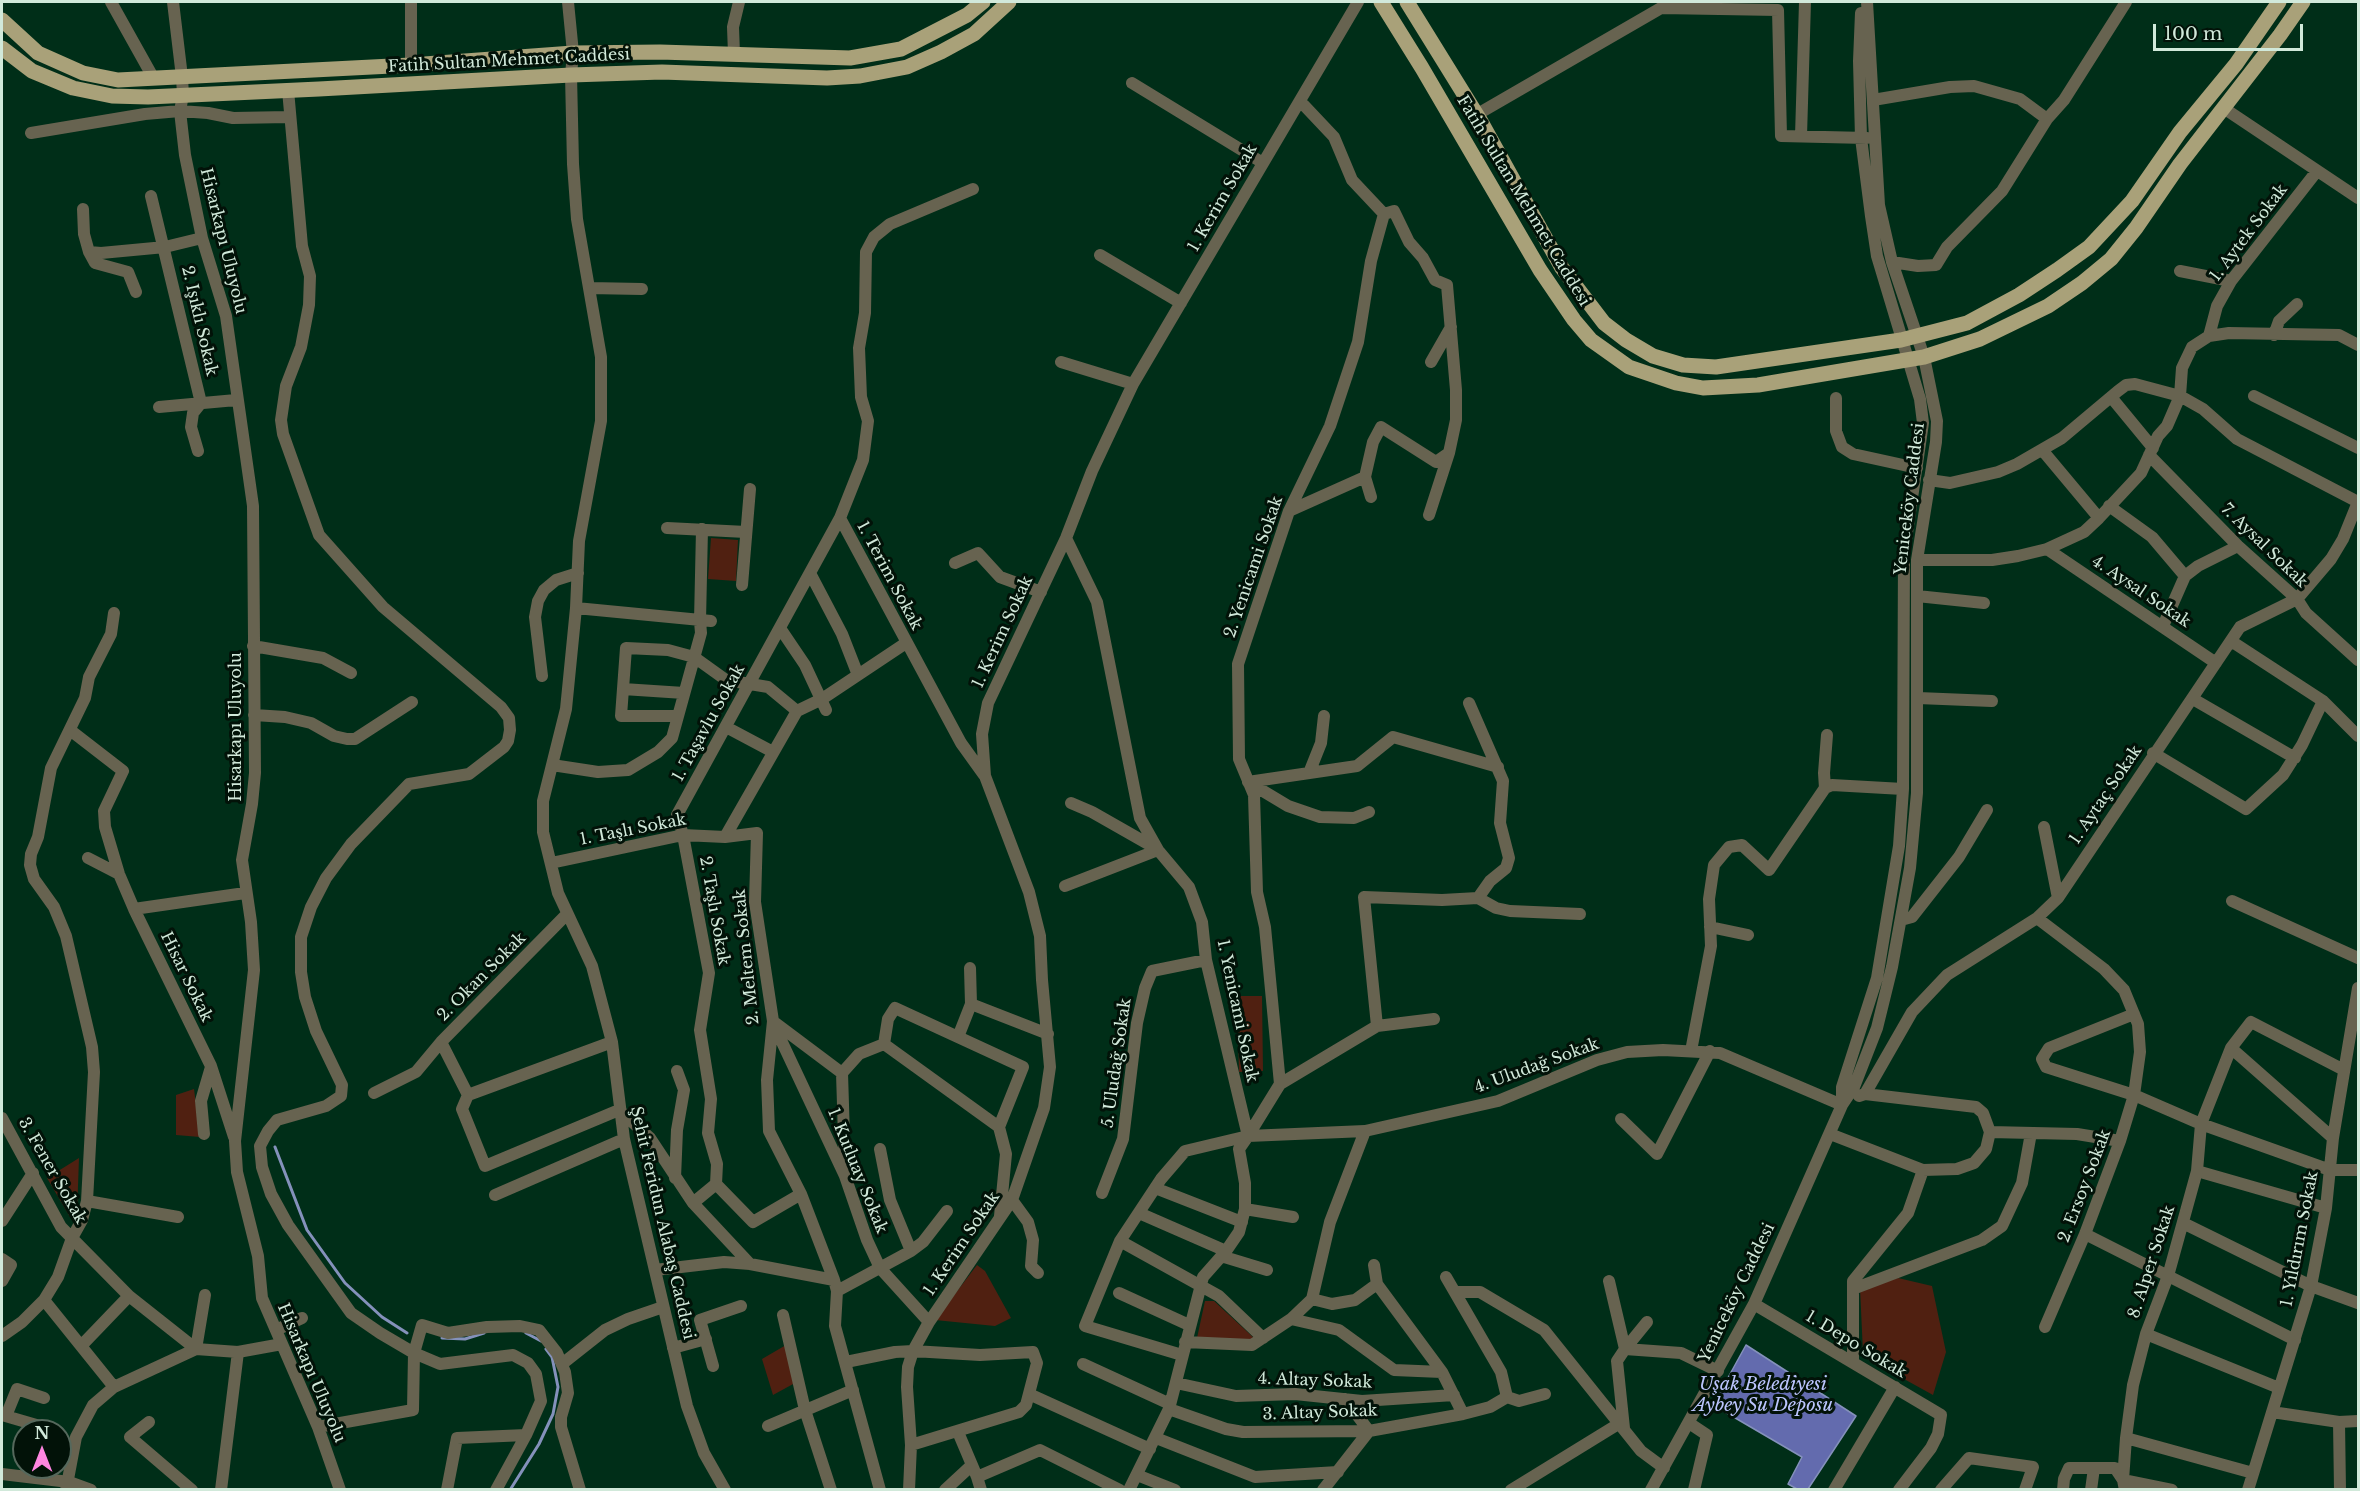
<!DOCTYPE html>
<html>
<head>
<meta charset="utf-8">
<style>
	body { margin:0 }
	#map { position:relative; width:2360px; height:1491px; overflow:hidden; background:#002e18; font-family:"Libre Baskerville",serif }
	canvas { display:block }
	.frame { position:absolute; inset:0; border:3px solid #d1e9da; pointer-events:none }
	.north { position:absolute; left:12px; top:1419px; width:60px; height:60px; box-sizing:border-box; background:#021208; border:2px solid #55685c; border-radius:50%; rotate:0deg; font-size:16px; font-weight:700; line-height:24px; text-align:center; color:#d1e9da }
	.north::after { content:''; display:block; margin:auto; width:21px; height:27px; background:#fe86e0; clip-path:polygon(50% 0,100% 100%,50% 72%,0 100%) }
	.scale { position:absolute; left:2153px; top:24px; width:150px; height:27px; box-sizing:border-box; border:3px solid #d1e9da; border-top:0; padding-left:8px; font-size:18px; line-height:21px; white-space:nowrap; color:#d1e9da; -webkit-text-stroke:4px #021208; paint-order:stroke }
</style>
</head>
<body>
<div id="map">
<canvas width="2360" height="1491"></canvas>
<div class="frame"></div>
<div class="north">N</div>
<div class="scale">100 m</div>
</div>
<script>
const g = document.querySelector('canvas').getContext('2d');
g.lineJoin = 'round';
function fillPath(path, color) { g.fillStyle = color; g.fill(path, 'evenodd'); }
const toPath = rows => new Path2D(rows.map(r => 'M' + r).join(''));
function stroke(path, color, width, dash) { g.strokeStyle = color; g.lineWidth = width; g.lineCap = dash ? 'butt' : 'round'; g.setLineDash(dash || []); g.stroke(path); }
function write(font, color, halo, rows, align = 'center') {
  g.font = font + ' "Libre Baskerville",serif'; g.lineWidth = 6; g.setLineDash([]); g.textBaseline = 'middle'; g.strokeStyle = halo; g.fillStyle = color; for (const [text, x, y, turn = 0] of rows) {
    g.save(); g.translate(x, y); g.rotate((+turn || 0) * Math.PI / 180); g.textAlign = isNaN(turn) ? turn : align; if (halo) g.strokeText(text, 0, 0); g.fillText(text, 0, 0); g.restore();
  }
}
const green = toPath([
	[711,538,738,540,736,581,708,579],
	[1237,996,1262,996,1263,1071,1239,1072],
	[194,1089,200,1137,176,1135,176,1095],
	[79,1158,77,1214,75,1217,70,1217,47,1178],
	[977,1265,985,1271,1011,1318,995,1326,935,1320],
	[1898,1278,1932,1286,1946,1352,1933,1395,1866,1358,1863,1353,1860,1288],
	[1205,1301,1214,1301,1254,1338,1251,1342,1197,1338],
	[786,1345,795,1383,773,1395,762,1359]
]);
const water = toPath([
	[1746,1345,1856,1416,1808,1489,1797,1489,1788,1484,1802,1457,1713,1405,1746,1345]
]);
const stream = toPath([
	[275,1147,307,1230,345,1283,382,1317,407,1333],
	[526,1333,541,1341],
	[442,1338,465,1339,484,1333],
	[510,1490,539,1444,553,1414,558,1387,552,1357,546,1349]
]);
const minor = toPath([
	[111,2,154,79],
	[173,2,182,77,183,95,180,111,185,155,202,238,226,316,253,506,255,773,252,804,242,860,251,922,254,970,235,1141,237,1172,258,1256,262,1298,318,1427,340,1490],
	[411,2,411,65],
	[568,2,573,53,571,75,573,164,577,219,601,357,601,421,579,541,576,608,566,709,543,801,543,832,558,893,592,966,612,1042,624,1139,687,1406,704,1453,725,1490],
	[734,54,733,27,739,2],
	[1132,83,1263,163],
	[288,90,302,246,310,276,309,305,301,347,286,386,281,420,283,434,319,535,383,607,501,707,509,718,510,730,508,741,504,747,469,774,409,784,351,844,326,878,311,907,301,937,301,972,305,997,316,1031,342,1085,341,1096,326,1106,277,1120,268,1131,260,1146,262,1167,271,1194,288,1225,351,1313,380,1333,414,1353,440,1364,513,1355,528,1363,536,1374,541,1401,526,1435,496,1490],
	[1873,100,1950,87,1974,86,2020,99,2047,119],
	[2225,109,2358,198],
	[1476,115,1661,8,1778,10,1781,136,1867,138],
	[31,133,145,114,180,111,208,113,233,118,289,117],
	[1801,136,1805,2],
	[973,189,890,224,874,237,866,252,865,313,859,348,861,397,868,421,863,460,840,518,961,743,984,775],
	[151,196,201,403,193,413,191,427,198,451],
	[83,209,84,234,89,252,95,263,128,272,136,292],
	[89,252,101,253,165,247,202,238],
	[1100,255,1181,303],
	[1892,262,1918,266,1936,265,1947,247,2002,191,2047,119,2064,100,2126,2],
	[2180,271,2231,281],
	[589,288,642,289],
	[2274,335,2279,321,2297,304],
	[2209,336,2229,333,2339,335,2358,345],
	[1061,362,1133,384],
	[1431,362,1451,327],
	[2254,396,2358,448],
	[2111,397,2153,448],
	[1836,398,1836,431,1842,447,1853,454,1917,468],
	[159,407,236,400],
	[2043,451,2099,518],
	[2149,455,2238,546,2297,599,2306,613,2358,660],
	[1365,477,1371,497],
	[1929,480,1950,483,1998,472,2017,464,2062,438,2118,391,2126,385,2135,384,2180,396,2203,409,2237,439,2358,502],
	[2109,506,2152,537,2185,576],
	[1289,511,1365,477,1373,442,1381,427,1436,462,1449,453,1456,420,1456,390,1447,285,1435,280,1423,258,1409,242,1394,211,1384,214],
	[1429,515,1449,453],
	[667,528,746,532],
	[1066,538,1097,602,1140,818,1158,850,1189,887,1202,922,1206,960,1248,1136,1239,1149,1245,1183,1245,1209,1239,1232,1226,1251,1203,1277,1169,1409,1129,1490],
	[2047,549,2216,663],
	[1917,560,1992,560,2018,556,2047,549,2084,532,2099,518,2141,473,2158,436,2167,426,2180,396,2182,368,2192,347,2209,336,2217,306,2231,281,2317,171],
	[955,563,978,553,1000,577,1041,592],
	[810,573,842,634,858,675],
	[742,585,750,489],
	[1917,596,1984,603],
	[576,608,711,621],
	[2163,626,2185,576,2198,566,2238,546],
	[780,628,805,665,826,710],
	[2231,641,2323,701,2358,736],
	[253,646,323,658,351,673],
	[542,676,535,617,538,601,544,590,556,580,578,573],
	[623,689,684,693],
	[1918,698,1992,701],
	[2193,699,2295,758],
	[1469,703,1503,781,1500,823,1509,858,1506,868,1490,881,1478,898,1496,908,1510,911,1580,914],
	[254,715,285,717,311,723,334,736,347,739,355,739,412,702],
	[678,716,621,716,626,648,668,650,694,657,726,680,768,687,797,711],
	[726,727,773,752],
	[70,730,123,771,104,811,105,827,119,874,134,909,211,1066,234,1137],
	[2153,753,2246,809,2283,775,2302,745,2323,701],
	[552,765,598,772,628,770,658,752,672,738,701,633,700,621,702,529],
	[1309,773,1321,743,1324,716],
	[1248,782,1357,766,1393,737,1498,767],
	[1248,782,1288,806,1320,817,1354,818,1369,812],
	[1825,788,1824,773,1827,735],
	[1071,803,1092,812,1157,849],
	[2044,827,2058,898],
	[725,837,797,711,822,699,906,643],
	[88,858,119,874],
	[551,863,683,835,725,837,757,833,755,902,773,1021,767,1080,769,1131,801,1194,834,1280,837,1291,835,1326,880,1490],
	[1065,886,1158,850],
	[2232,901,2358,958],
	[134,909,245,893],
	[567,914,441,1042,468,1095,462,1109,485,1166,619,1110,650,1138,693,1203,750,1264],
	[2037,918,2104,969,2124,990,2138,1024,2140,1052,2134,1095,2120,1141,2085,1234,2045,1327],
	[1901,920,1912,917,1959,857,1987,810],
	[1710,927,1748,935],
	[971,1004,1048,1034],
	[2134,1014,2049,1048,2042,1059,2046,1067,2134,1095,2201,1124,2330,1170,2358,1170],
	[774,1022,842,1073],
	[773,1023,845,1176,867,1240,880,1268,929,1322],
	[1377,1026,1364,897,1442,900,1478,898],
	[958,1037,971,1004,970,968],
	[884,1044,888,1019,895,1008,1023,1067,999,1127,1006,1154,1000,1216],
	[884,1044,999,1127],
	[2231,1048,2333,1138],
	[1691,1051,1711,946,1709,899,1714,865,1729,847,1742,845,1769,870,1825,788,1832,785,1903,789],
	[1280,1084,1265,927,1257,892,1254,795,1239,759,1238,664,1289,511,1330,426,1358,342,1371,261,1384,214,1352,180,1334,137,1300,101],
	[374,1093,416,1072,441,1042],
	[1865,1094,1912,1012,1947,975,2037,918,2058,898,2240,627,2297,599,2331,559,2343,539,2358,502],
	[468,1095,612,1042],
	[1859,1096,1865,1094,1976,1107,1983,1113,1990,1132],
	[1842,1105,1842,1087,1877,978,1899,846,1903,789,1904,553,1923,423,1920,399,1877,256,1871,216,1861,138,1859,61,1861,13],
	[2,1118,61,1227,129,1296,196,1349,238,1352,282,1344],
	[1621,1119,1657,1154,1710,1051],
	[204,1134,201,1101,211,1067],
	[1830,1134,1923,1170,1957,1169,1974,1163,1986,1149,1990,1132,2077,1134,2120,1141],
	[1248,1136,1280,1084,1377,1026,1434,1019],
	[880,1149,890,1200,911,1251],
	[845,1169,842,1073,859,1054,884,1044],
	[2197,1171,2326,1208],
	[675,1178,677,1130,684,1090,677,1071],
	[716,1184,717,1164,708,1133,711,1099,700,1030,709,973,683,835,677,815,840,518],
	[716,1184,753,1222,801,1194],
	[1155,1188,1242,1222],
	[1102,1193,1123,1139,1137,1023,1145,988,1152,971,1206,960],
	[495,1195,624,1139],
	[1012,1200,1028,1222,1033,1240,1031,1266,1038,1273],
	[87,1201,178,1217],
	[693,1203,716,1184],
	[1245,1209,1293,1217],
	[1139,1213,1226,1251],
	[2,1221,33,1173],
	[2183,1223,2311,1286,2358,1303],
	[2085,1234,2295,1340],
	[1120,1241,1219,1296,1263,1338],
	[1221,1256,1267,1270],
	[2,1259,11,1265,2,1281],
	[1374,1265,1377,1284,1442,1372,1463,1414],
	[655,1270,724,1262,750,1264,834,1280],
	[1446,1277,1501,1372,1507,1397],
	[1609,1281,1625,1349,1617,1361,1624,1428],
	[1853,1289,1982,1240,2002,1226,2022,1183,2031,1133],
	[837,1291,911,1251,923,1242,947,1211],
	[1456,1292,1480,1292,1544,1330,1641,1451,1664,1468],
	[1119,1293,1189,1325],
	[1312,1299,1332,1304,1355,1300,1377,1284],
	[44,1300,114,1387],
	[1754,1304,1941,1415,1938,1434,1931,1448,1899,1490],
	[783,1315,805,1410,831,1490],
	[1291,1319,1339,1330,1394,1370,1442,1372],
	[276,1330,302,1318],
	[2146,1334,2279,1388],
	[2,1336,22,1322,44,1300,58,1277,72,1238,82,1220,87,1201,94,1072,92,1047,66,936,54,907,34,879,30,865,31,854,38,837,51,768,85,698,89,677,111,634,114,613],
	[1185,1342,1252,1345,1291,1319,1312,1299,1330,1222,1365,1131],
	[81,1346,129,1296],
	[673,1348,706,1339],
	[1625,1349,1681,1353,1718,1371],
	[1625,1349,1647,1322],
	[1182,1355,1085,1326,1120,1241,1161,1179,1185,1151,1248,1136,1365,1131,1498,1101,1597,1060,1627,1052,1663,1050,1720,1053,1842,1105],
	[846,1362,895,1352,913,1351,980,1355,1033,1352,1037,1363,1026,1405,1019,1412,911,1445],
	[1853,1362,1853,1281,1908,1213,1923,1170],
	[562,1364,605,1330,628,1319,663,1307],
	[1083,1364,1170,1404],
	[713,1366,700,1320,741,1306],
	[1176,1383,1236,1396,1295,1394,1362,1401,1454,1395],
	[1029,1394,1150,1449],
	[1507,1397,1519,1401,1545,1394],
	[1169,1409,1226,1429,1243,1432,1369,1431,1463,1414,1490,1407,1507,1397],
	[2272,1412,2339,1422,2358,1421],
	[2,1415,57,1431],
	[6,1416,17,1389,44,1398],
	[149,1422,130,1437,192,1490],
	[2339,1422,2340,1490],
	[1689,1423,1707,1435,1694,1490],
	[768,1426,853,1390],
	[318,1427,413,1410,414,1353,422,1325,448,1333,487,1327,520,1326,539,1330,557,1353,565,1372,568,1393,561,1417,561,1427,580,1490],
	[958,1432,972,1465],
	[1156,1438,1255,1477,1338,1472],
	[2126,1438,2253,1473],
	[2,1474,69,1482,91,1490],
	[1137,1475,1175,1490],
	[977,1477,981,1490],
	[66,1490,76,1437,93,1405,114,1387,196,1349,205,1295],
	[221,1490,238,1352],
	[447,1490,457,1438,526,1435],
	[909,1490,911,1445,907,1387,908,1367,913,1351,929,1322,1012,1200,1044,1108,1050,1067,1042,980,1040,936,1029,892,985,776,982,734,988,703,1066,538,1092,471,1133,384,1358,2],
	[945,1490,972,1465,977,1477,1040,1450,1120,1490],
	[1323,1490,1369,1431,1345,1399],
	[1511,1490,1620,1423],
	[1651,1490,1754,1304,1842,1105,1854,1087,1877,1028,1892,967,1910,868,1917,793,1917,560,1936,442,1937,421,1924,357,1892,262,1879,205,1867,2],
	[1834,1490,1895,1387],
	[1941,1490,1969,1458,2033,1467,2025,1490],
	[2063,1490,2064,1479,2069,1468,2115,1468,2123,1480,2172,1490],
	[2091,1490,2094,1468],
	[2125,1490,2123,1480,2126,1438,2133,1385,2146,1334,2168,1276,2197,1171,2201,1124,2231,1048,2251,1022,2344,1070],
	[2248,1490,2311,1286,2326,1208,2333,1138,2358,988]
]);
const major = toPath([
	[1381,2,1422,68,1540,270,1574,320,1591,340,1629,367,1676,383,1703,388,1758,385,1924,357,1980,339,2048,306,2082,283,2111,259,2136,228,2180,164,2280,35,2303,2],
	[1407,2,1480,120,1562,268,1604,323,1626,340,1653,356,1683,365,1716,367,1901,340,1967,323,2019,295,2057,270,2089,247,2132,201,2180,132,2236,64,2279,2],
	[2,20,38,53,83,73,118,80,411,65,573,53,660,52,850,58,901,49,967,15,983,2],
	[2,48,32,71,73,88,112,96,148,97,319,89,571,75,662,72,827,78,860,76,907,67,941,52,974,34,1009,2]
]);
const streetNames = [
	["Fatih Sultan Mehmet Caddesi",509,61,-3],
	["1. Kerim Sokak",1223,198,-60],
	["Fatih Sultan Mehmet Caddesi",1523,201,59],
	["1. Aytek Sokak",2249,233,-53],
	["Hisarkapı Uluyolu",223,241,76],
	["2. Işıklı Sokak",199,321,77],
	["Yeniceköy Caddesi",1910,499,-83],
	["7. Aysal Sokak",2264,546,44],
	["2. Yenicami Sokak",1254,567,-71],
	["1. Terim Sokak",889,576,62],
	["4. Aysal Sokak",2141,592,34],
	["1. Kerim Sokak",1003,632,-65],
	["1. Taşavlu Sokak",709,723,-61],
	["Hisarkapı Uluyolu",236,727,-90],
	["1. Aytaç Sokak",2106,795,-56],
	["1. Taşlı Sokak",633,830,-11],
	["2. Taşlı Sokak",714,911,80],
	["2. Meltem Sokak",747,957,-96],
	["Hisar Sokak",186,977,64],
	["2. Okan Sokak",482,977,-45],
	["1. Yenicami Sokak",1237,1011,78],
	["5. Uludağ Sokak",1117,1063,-82],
	["4. Uludağ Sokak",1537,1066,-20],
	["3. Fener Sokak",52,1171,60],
	["1. Kutluay Sokak",857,1171,68],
	["2. Ersoy Sokak",2085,1186,-69],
	["Şehit Feridun Alabaş Caddesi",662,1223,77],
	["1. Yıldırım Sokak",2300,1239,-79],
	["1. Kerim Sokak",962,1244,-56],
	["8. Alper Sokak",2152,1262,-72],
	["Yeniceköy Caddesi",1737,1293,-64],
	["1. Depo Sokak",1856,1345,31],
	["Hisarkapı Uluyolu",311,1373,67],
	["4. Altay Sokak",1315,1381,2],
	["3. Altay Sokak",1320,1413,-2]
];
const waterNames = [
	["Uşak Belediyesi",1763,1385],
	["Aybey Su Deposu",1763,1406]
];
fillPath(green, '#502011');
fillPath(water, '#636bae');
stroke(water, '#8491bb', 1.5);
stroke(stream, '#8491bb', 3);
stroke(minor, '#676350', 12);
stroke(major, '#a9a179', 15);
write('16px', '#d1e9da', '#021208', streetNames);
write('italic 18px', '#bcc5fe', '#021208', waterNames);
</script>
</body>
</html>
